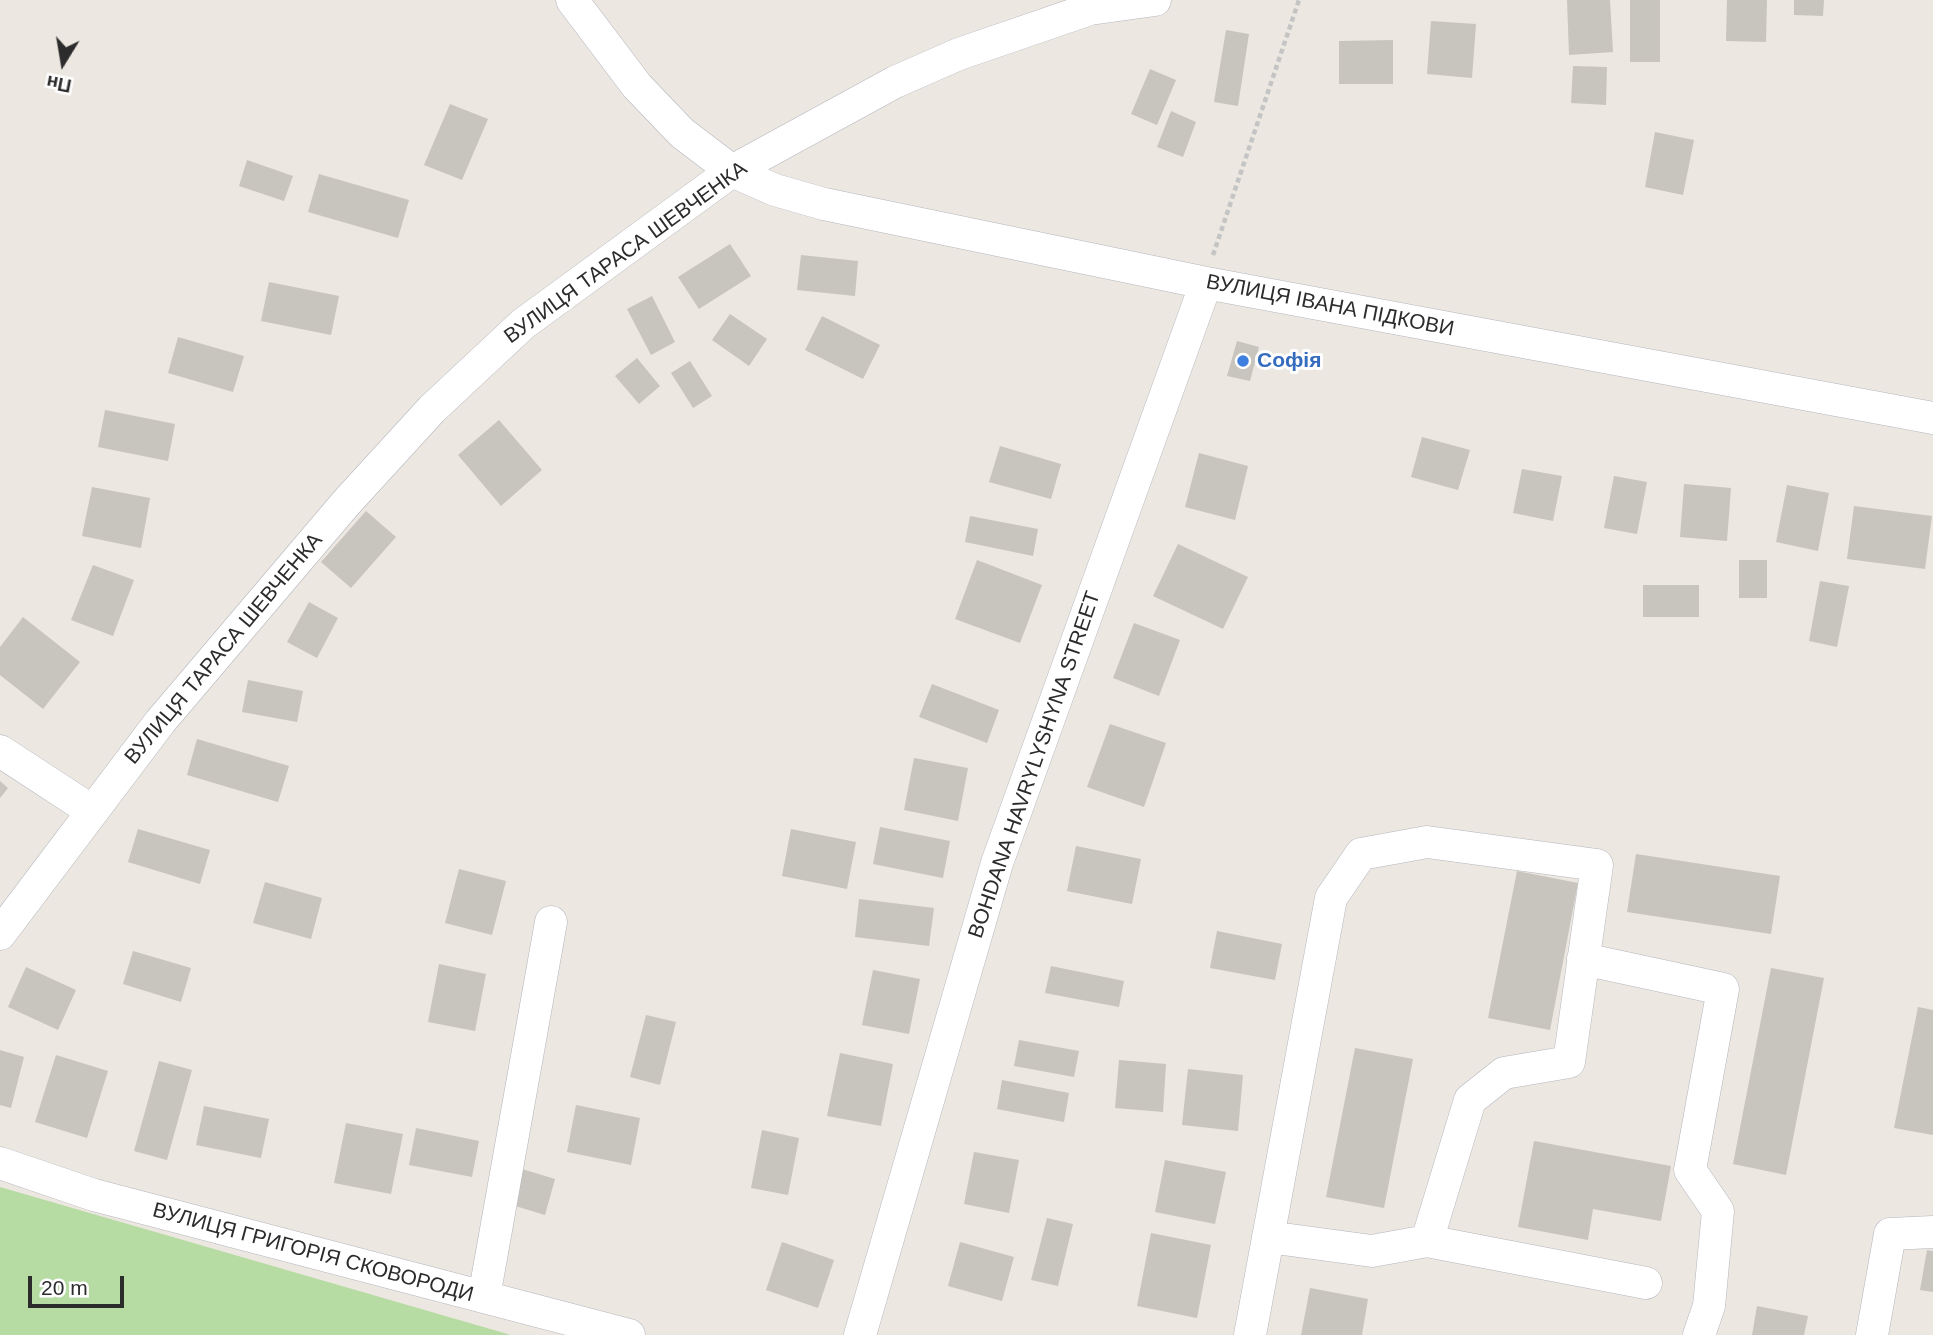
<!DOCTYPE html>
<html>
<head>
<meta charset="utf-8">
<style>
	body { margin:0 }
	#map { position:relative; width:1933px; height:1335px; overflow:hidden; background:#ece7e0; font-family:Arial,sans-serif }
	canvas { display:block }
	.north { position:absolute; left:28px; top:28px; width:70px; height:70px; -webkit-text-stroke:5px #fff; paint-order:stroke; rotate:191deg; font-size:19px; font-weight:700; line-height:28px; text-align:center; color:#2c2c2c }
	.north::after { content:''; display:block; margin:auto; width:24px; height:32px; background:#2c2c2c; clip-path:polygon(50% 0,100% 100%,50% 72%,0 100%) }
	.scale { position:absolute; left:28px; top:1276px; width:96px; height:32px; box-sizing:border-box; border:4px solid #2c2c2c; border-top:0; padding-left:9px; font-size:21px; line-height:24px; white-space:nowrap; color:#2c2c2c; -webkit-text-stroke:5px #fff; paint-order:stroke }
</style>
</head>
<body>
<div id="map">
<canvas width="1933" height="1335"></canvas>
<div class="north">Пн</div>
<div class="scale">20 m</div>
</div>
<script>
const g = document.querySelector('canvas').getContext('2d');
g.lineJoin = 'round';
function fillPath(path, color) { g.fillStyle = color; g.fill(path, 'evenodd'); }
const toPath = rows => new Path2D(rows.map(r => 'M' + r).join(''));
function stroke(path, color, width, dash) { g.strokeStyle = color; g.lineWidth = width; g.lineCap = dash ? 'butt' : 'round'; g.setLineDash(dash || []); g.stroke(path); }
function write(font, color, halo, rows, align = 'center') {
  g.font = font + ' Arial,sans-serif'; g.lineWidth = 6; g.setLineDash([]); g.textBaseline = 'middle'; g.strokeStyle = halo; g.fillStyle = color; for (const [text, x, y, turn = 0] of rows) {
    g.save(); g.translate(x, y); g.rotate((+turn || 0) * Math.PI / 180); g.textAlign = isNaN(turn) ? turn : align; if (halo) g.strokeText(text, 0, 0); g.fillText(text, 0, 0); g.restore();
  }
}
const green = toPath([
	[0,1187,511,1335,0,1335]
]);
const building = toPath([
	[1567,0,1610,0,1613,52,1569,55],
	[1630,0,1660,0,1660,62,1630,62],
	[1727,0,1767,0,1766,42,1726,41],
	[1794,0,1824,0,1823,16,1794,15],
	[1431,21,1476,24,1472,78,1427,74],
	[1226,30,1249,34,1238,106,1214,102],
	[1393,40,1393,84,1339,84,1339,41],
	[1573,66,1607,67,1606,105,1571,103],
	[1150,69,1176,80,1157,125,1131,114],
	[450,104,488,119,462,180,424,165],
	[1171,111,1196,122,1183,157,1157,147],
	[1655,132,1694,140,1683,195,1645,187],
	[247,160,293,176,284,201,239,186],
	[319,174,409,200,398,238,308,212],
	[730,244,751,276,699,309,678,277],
	[801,255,858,261,855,296,797,290],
	[269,282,339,296,331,335,261,321],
	[652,296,675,342,651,355,627,309],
	[730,314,767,339,749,366,712,340],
	[822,316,880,345,863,379,805,350],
	[178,337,244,356,233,392,168,373],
	[1237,341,1259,347,1250,381,1227,376],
	[637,358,660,386,639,404,615,376],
	[690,361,712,396,693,408,671,373],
	[105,410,175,424,168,461,98,447],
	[499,420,542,470,501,506,458,455],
	[1422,437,1470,450,1458,490,1411,477],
	[1000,446,1061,464,1051,499,989,482],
	[1199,453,1248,466,1235,520,1185,507],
	[1522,469,1562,476,1553,521,1513,513],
	[1614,476,1647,482,1637,534,1604,528],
	[1684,484,1731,488,1727,541,1680,537],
	[1787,485,1829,493,1818,551,1776,542],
	[92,487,150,498,141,548,82,536],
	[1854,506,1932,516,1925,569,1847,559],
	[366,511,396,537,351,588,321,562],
	[970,516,1038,529,1033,556,965,542],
	[1178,544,1248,577,1223,629,1153,596],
	[977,560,1042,585,1020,643,955,619],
	[1739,560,1767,560,1767,598,1739,598],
	[93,565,134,580,113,636,71,620],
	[1820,581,1849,586,1837,647,1809,641],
	[1643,585,1699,585,1699,617,1643,617],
	[309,602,338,618,317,658,287,642],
	[23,617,80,662,43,709,0,675,0,647],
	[1134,623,1180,640,1159,696,1113,678],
	[248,680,303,691,297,722,242,712],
	[932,684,999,710,987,743,919,717],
	[1110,724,1166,743,1144,807,1087,787],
	[197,739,289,766,278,802,187,775],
	[914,758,968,768,958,821,904,810],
	[0,781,8,788,0,798],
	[880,827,950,841,943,878,873,864],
	[138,829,210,850,200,884,128,862],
	[791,829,856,842,847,889,782,876],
	[1076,846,1141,859,1132,904,1067,891],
	[1636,854,1780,876,1771,934,1627,912],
	[459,869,506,881,492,935,445,923],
	[1517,871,1578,883,1550,1030,1488,1018],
	[265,882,322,898,311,939,253,923],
	[859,899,934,908,929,946,855,937],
	[1217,931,1282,944,1275,980,1210,968],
	[133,951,191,968,181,1002,123,984],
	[439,964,486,974,475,1031,428,1022],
	[1051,966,1124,981,1119,1007,1045,993],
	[26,967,76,990,58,1030,8,1007],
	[1771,968,1824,978,1786,1175,1733,1164],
	[873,970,920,979,909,1034,862,1025],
	[1918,1007,1933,1010,1933,1135,1894,1128],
	[646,1015,676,1022,660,1085,630,1077],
	[1019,1040,1079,1051,1074,1077,1014,1066],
	[1355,1048,1413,1059,1384,1208,1326,1197],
	[0,1050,24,1057,11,1108,0,1105],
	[840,1053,893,1064,881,1126,827,1116],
	[56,1055,108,1071,87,1138,35,1122],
	[1119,1060,1166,1064,1163,1112,1115,1108],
	[159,1061,192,1070,167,1160,134,1151],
	[1188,1069,1243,1075,1238,1131,1182,1125],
	[1002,1080,1069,1093,1064,1122,997,1109],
	[576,1105,640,1118,631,1165,567,1152],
	[204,1106,269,1119,261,1158,196,1145],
	[346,1123,403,1134,391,1194,334,1183],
	[416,1128,479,1141,472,1177,409,1165],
	[762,1130,799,1138,788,1195,751,1188],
	[1534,1141,1671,1166,1661,1221,1593,1209,1588,1240,1518,1227],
	[974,1152,1019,1160,1009,1213,964,1204],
	[1165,1160,1226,1172,1215,1224,1155,1212],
	[522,1169,555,1179,545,1215,512,1205],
	[1047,1218,1073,1224,1058,1286,1031,1280],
	[1151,1233,1211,1245,1197,1318,1137,1306],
	[782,1242,834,1260,818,1308,766,1290],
	[960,1242,1014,1257,1002,1301,948,1286],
	[1927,1250,1933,1251,1933,1292,1920,1290],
	[1310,1288,1368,1299,1362,1335,1301,1335],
	[1757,1306,1808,1316,1804,1335,1752,1335]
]);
const path = toPath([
	[1213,255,1299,0]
]);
const minor = toPath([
	[572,0,637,86,682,133,732,171,775,190,824,204,1206,283,1933,418],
	[0,751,92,811],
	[0,934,160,722,346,503,432,409,523,324,732,171,895,82,959,54,1090,9,1155,0],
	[1583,959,1723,989,1690,1170,1718,1211,1709,1306,1699,1335],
	[0,1163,94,1195,629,1335],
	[1268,1237,1372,1251,1427,1241,1646,1283],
	[484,1297,551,922],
	[860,1335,997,863,1206,283],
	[1250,1335,1331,898,1361,854,1427,842,1597,865,1569,1062,1504,1073,1470,1100,1427,1241],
	[1872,1335,1890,1234,1933,1232]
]);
const markers = [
	[1243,361,7,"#3f7fe0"]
];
const streetNames = [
	["ВУЛИЦЯ ТАРАСА ШЕВЧЕНКА",626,253,-36],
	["ВУЛИЦЯ ІВАНА ПІДКОВИ",1330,306,11],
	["ВУЛИЦЯ ТАРАСА ШЕВЧЕНКА",224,649,-50],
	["BOHDANA HAVRYLYSHYNA STREET",1035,765,-71],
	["ВУЛИЦЯ ГРИГОРІЯ СКОВОРОДИ",313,1253,15]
];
const shopNames = [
	["Софія",1257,361]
];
fillPath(green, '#b6dca3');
fillPath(building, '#c8c5be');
stroke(minor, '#b4b6be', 33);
stroke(path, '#c4c4c4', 4.5, [5, 3.5]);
stroke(minor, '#fff', 32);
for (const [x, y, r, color] of markers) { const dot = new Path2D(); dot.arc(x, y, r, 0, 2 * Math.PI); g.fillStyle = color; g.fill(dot); stroke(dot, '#fff', 2.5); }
write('21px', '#2c2c2c', '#fff', streetNames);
write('bold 21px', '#366cbe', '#fff', shopNames, 'left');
</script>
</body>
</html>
